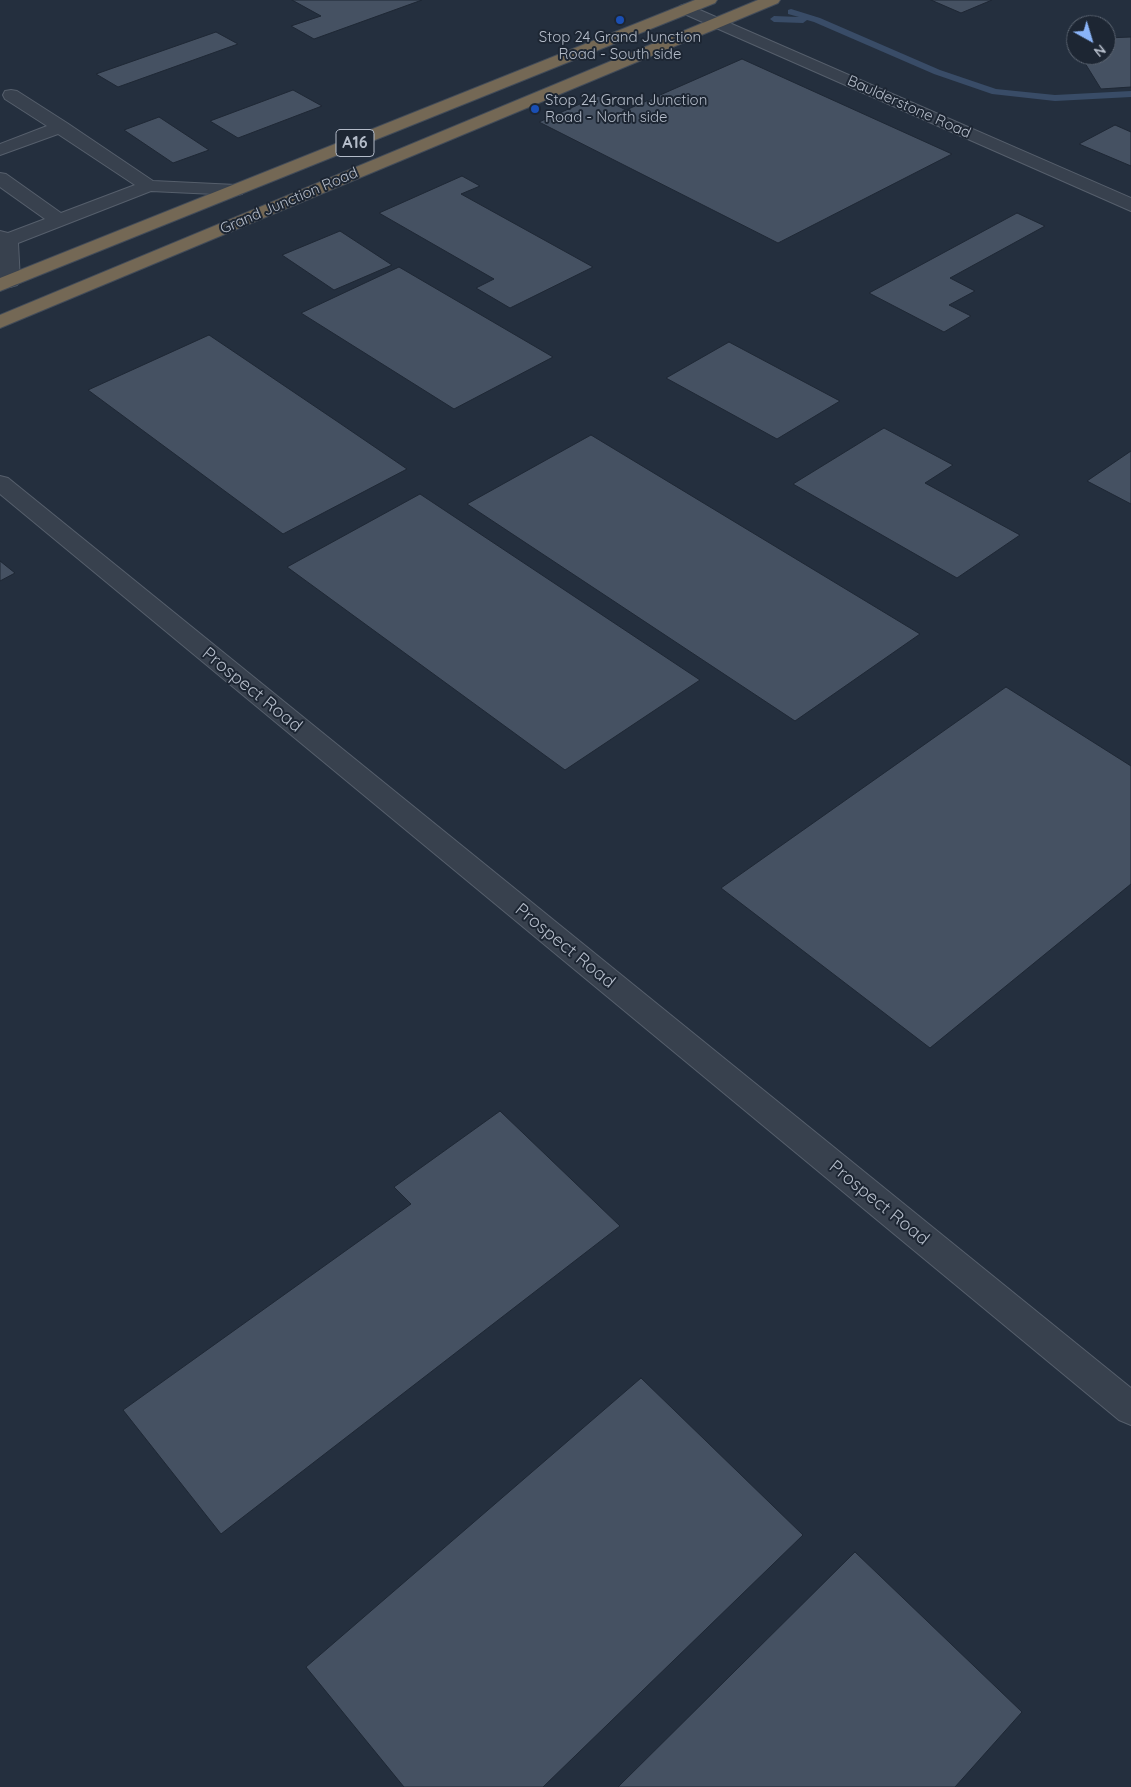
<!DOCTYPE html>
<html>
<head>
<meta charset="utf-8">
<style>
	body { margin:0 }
	#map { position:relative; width:1131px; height:1787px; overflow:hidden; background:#242f3e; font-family:Quicksand,sans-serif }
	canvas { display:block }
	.north { position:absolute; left:1066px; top:15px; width:50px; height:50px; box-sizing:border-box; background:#1d2633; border:1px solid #59626f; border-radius:50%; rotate:141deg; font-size:14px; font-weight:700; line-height:20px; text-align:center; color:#b4bcc9 }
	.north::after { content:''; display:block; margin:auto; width:18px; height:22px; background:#8ab4f8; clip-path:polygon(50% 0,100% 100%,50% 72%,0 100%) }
</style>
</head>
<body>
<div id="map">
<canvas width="1131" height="1787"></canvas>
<div class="north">N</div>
</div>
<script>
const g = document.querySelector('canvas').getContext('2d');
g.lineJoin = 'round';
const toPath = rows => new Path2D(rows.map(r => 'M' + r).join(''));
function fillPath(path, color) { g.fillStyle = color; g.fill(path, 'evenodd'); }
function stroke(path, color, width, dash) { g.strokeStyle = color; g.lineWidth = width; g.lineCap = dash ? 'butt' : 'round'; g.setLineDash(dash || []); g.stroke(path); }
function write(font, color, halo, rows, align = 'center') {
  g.font = font + ' Quicksand,sans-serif'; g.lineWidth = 4; g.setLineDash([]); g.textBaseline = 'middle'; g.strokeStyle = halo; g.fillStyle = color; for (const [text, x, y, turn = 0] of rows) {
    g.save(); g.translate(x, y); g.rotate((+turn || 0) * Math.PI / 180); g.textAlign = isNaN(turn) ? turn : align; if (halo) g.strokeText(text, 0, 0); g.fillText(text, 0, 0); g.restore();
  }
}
const stream = toPath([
	[791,9,820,18,940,70,996,89,1055,95,1131,91,1131,97,1055,101,992,94,934,74,814,22,807,20,803,23,774,22,770,19,774,16,799,17,788,14,788,10,791,9]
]);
const building = toPath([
	[292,0,422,0,314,39,291,26,321,16,292,0],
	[931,0,992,0,961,13,931,0],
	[216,32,238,44,118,87,96,74,216,32],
	[1131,37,1131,87,1101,89,1080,55,1106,55,1106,38,1131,37],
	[742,59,952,154,778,243,539,122,598,96,626,110,742,59],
	[293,90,322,106,238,138,210,121,293,90],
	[159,117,209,150,173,163,124,130,159,117],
	[1115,125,1131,132,1131,166,1079,144,1115,125],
	[462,176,480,186,461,194,593,267,510,308,476,288,494,279,379,213,462,176],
	[1017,213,1045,226,950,278,975,291,949,305,971,316,944,332,869,293,1017,213],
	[340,231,392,265,334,290,282,255,340,231],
	[399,267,553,357,454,409,301,313,399,267],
	[209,335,338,422,407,469,283,534,88,390,209,335],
	[729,342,840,401,777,439,666,378,729,342],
	[884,428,953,465,925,483,1020,535,957,578,793,484,884,428],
	[591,435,920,634,795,721,467,504,591,435],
	[1131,451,1131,504,1087,481,1131,451],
	[420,494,700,680,565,770,287,567,420,494],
	[0,561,15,573,0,581,0,561],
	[1006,687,1131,766,1131,884,930,1048,721,888,1006,687],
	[500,1111,620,1226,221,1534,123,1410,411,1204,394,1187,500,1111],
	[641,1378,803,1535,543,1787,404,1787,306,1667,641,1378],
	[855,1552,1022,1712,955,1787,618,1787,855,1552]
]);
const minor = toPath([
	[686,4,1131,198,1131,211,680,12,678,9,680,6,686,4],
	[11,90,17,91,67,123,153,181,236,185,242,186,245,190,242,194,236,195,151,191,18,243,20,281,17,285,10,287,3,285,0,281,0,231,8,233,45,219,0,187,0,173,6,174,61,213,135,185,58,134,0,155,0,144,47,126,5,99,3,95,5,91,11,90],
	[0,476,8,478,1131,1388,1131,1425,1119,1420,0,494,0,476]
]);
const highway = toPath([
	[695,0,717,0,715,3,0,291,0,278,695,0],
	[758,0,780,0,778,3,0,328,0,315,758,0]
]);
const markers = [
	[620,20,5,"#1a4fb4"],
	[535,109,5,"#1a4fb4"]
];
const farPoinames = [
	["Stop 24 Grand Junction",620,37],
	["Road - South side",620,54],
	["Stop 24 Grand Junction",545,100,"left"],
	["Road - North side",545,117,"left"]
];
const farStreetnames = [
	["Baulderstone Road",909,107,24],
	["Grand Junction Road",289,201,-23]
];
const shields = [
	[355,143,38]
];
const shieldNames = [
	["A16",355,143]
];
const streetNames = [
	["Prospect Road",252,690,39],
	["Prospect Road",565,946,39],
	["Prospect Road",879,1203,39]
];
fillPath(stream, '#394c67');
fillPath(building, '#455162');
stroke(building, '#1f2835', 1);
stroke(minor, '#565f6c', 2);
stroke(highway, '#434c59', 2);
fillPath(minor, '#38414e');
fillPath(highway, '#746855');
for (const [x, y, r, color] of markers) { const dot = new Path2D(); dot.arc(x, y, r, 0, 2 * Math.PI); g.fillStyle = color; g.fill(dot); stroke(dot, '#1d2633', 2); }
write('15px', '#b4bcc9', '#1d2633', farPoinames);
write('15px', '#b4bcc9', '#1d2633', farStreetnames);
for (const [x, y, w] of shields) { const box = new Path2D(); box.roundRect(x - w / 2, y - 13.5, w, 27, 4); g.fillStyle = '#1d2633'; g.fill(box); stroke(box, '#b4bcc9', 1); }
write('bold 16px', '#b4bcc9', null, shieldNames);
write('18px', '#b4bcc9', '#1d2633', streetNames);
</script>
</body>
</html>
